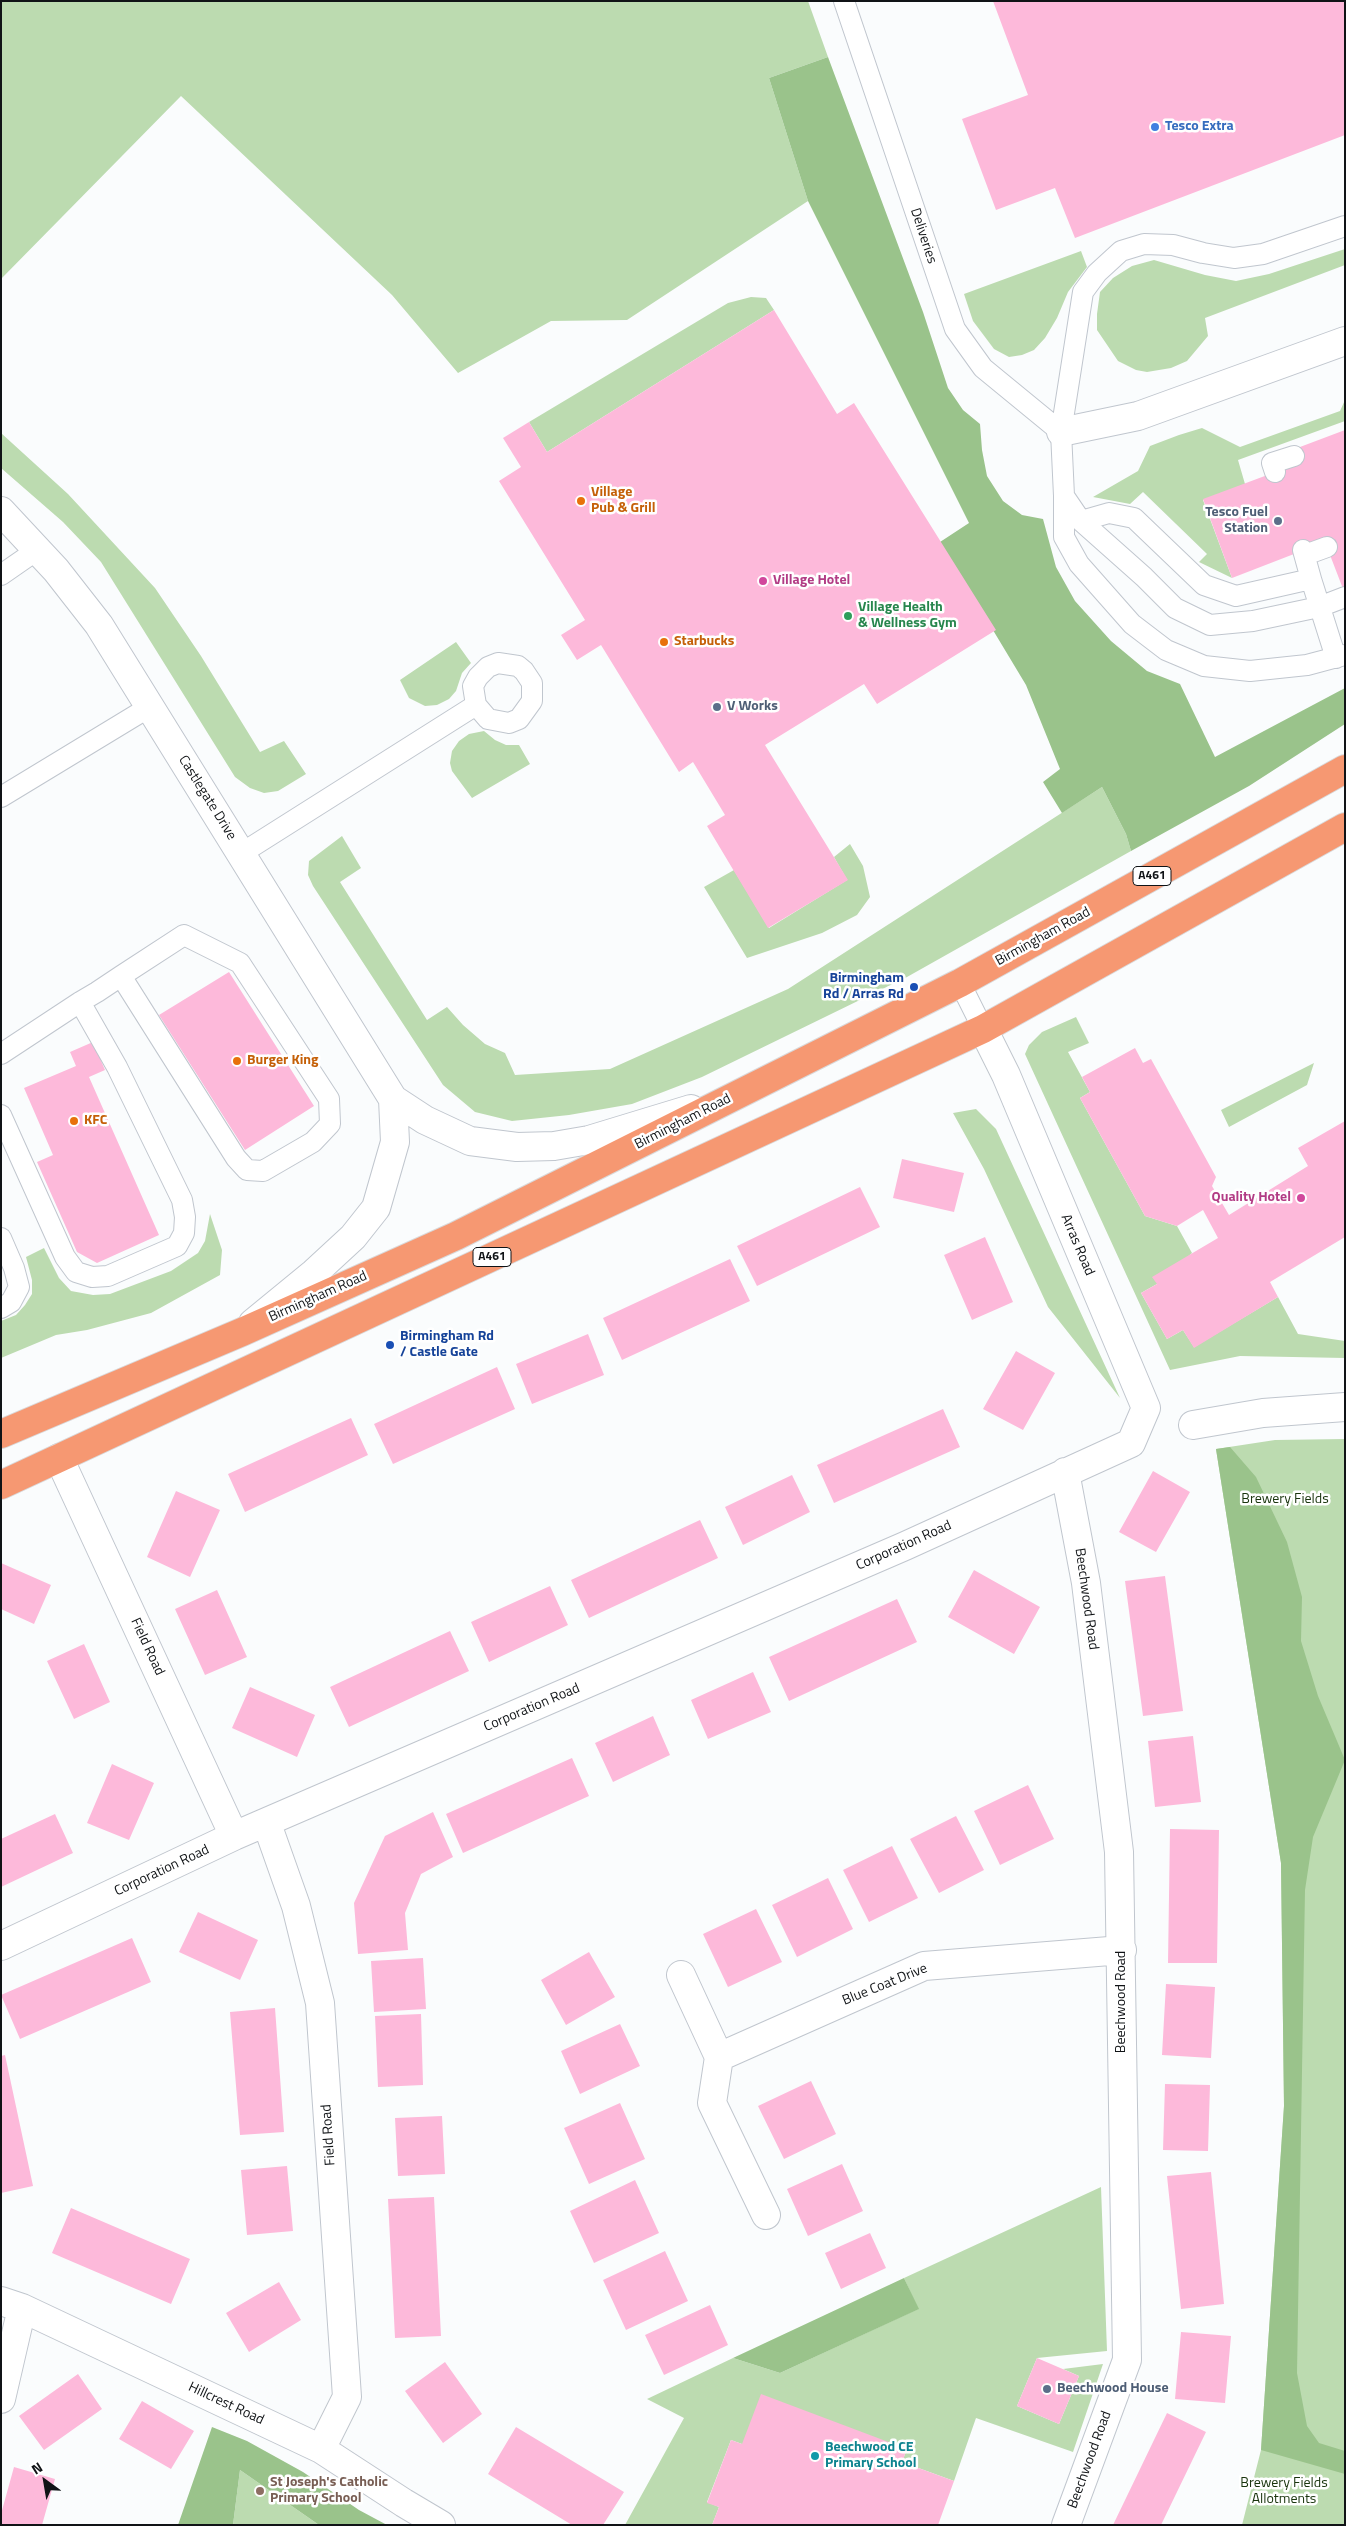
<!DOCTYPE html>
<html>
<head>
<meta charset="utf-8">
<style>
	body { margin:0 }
	#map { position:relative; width:1346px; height:2526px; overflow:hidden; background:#fafcfd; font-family:"Titillium Web",sans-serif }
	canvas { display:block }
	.frame { position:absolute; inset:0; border:2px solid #101316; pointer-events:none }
	.north { position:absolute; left:20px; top:2456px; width:50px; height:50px; -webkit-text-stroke:4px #fff; paint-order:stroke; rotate:328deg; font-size:14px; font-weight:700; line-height:20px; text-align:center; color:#101316 }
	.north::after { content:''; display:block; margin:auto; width:18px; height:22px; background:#101316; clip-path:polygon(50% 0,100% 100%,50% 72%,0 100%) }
</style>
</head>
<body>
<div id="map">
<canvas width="1346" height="2526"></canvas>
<div class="frame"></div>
<div class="north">N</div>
</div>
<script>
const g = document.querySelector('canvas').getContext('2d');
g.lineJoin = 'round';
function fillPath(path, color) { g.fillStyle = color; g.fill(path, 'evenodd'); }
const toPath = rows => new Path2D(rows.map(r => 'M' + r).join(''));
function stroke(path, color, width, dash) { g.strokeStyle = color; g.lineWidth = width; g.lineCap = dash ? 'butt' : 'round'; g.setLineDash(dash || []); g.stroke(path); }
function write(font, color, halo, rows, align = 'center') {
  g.font = font + ' "Titillium Web",sans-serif'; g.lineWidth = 5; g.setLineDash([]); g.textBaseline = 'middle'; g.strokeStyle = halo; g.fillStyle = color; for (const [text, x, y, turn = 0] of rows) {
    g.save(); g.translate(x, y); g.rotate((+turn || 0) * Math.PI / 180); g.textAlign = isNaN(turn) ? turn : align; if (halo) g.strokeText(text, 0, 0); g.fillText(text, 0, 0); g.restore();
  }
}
const green = toPath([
	[1,1,808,1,828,57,769,78,808,201,627,320,551,321,458,373,392,295,181,96,1,279],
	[1345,249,1345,265,1205,318,1208,336,1187,361,1171,368,1147,372,1136,370,1118,361,1097,330,1097,314,1100,292,1113,278,1132,266,1154,260,1205,275,1236,281,1269,274],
	[1081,251,1087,267,1068,292,1057,318,1045,338,1034,350,1022,355,1009,357,994,349,973,321,964,294],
	[751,297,766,298,774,310,547,452,529,422,728,303],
	[1345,400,1345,421,1238,460,1245,484,1203,500,1232,578,1199,562,1207,554,1143,492,1130,504,1093,497,1138,471,1150,446,1179,435,1202,428,1240,447,1340,411],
	[1,433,68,494,155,588,201,656,260,752,284,741,306,774,278,791,264,793,250,788,235,777,101,562,63,522,1,468],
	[456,642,471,663,462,673,456,691,449,699,437,705,425,706,409,698,400,680],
	[484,731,495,740,506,745,519,745,530,764,472,798,452,771,450,763,452,751,459,741,469,734],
	[1102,787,1126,834,1131,851,907,977,702,1077,632,1104,569,1115,512,1121,475,1112,443,1085,313,886,308,875,309,861,342,836,361,868,340,882,427,1020,447,1007,463,1025,485,1044,505,1053,515,1075,610,1069,788,989],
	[850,844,863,866,870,897,857,915,822,933,747,958,704,887,734,870,769,928,847,880,834,857],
	[1076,1017,1089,1043,1068,1052,1090,1092,1080,1098,1145,1216,1177,1226,1192,1253,1157,1284,1141,1293,1167,1339,1183,1330,1194,1347,1278,1297,1298,1334,1345,1341,1345,1358,1240,1356,1170,1370,1025,1054,1029,1045,1042,1032],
	[1314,1063,1307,1085,1229,1127,1221,1110],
	[976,1109,996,1129,1120,1398,1048,1307,984,1169,953,1113],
	[210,1214,222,1250,220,1275,151,1313,87,1330,56,1335,1,1358,1,1321,16,1315,25,1305,32,1294,32,1280,26,1257,44,1248,59,1278,71,1291,93,1295,110,1294,171,1271,198,1253,205,1241],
	[1345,1439,1345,2525,1242,2525,1261,2450,1284,2106,1281,1863,1216,1449,1275,1440],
	[1101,2187,1107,2351,1037,2358,1017,2406,1059,2424,1079,2376,1063,2369,1103,2364,1073,2452,976,2418,954,2481,902,2462,907,2449,742,2444,731,2440,707,2502,719,2507,712,2525,625,2525,684,2418,647,2399,733,2358,780,2373,918,2309,904,2278],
	[240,2470,319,2525,233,2525]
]);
const forest = toPath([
	[828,57,923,312,948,388,963,410,980,424,982,450,987,476,1003,501,1022,515,1043,519,1056,567,1075,601,1111,641,1147,671,1180,684,1215,757,1345,688,1345,724,1249,786,1131,851,1126,834,1102,787,1062,813,1043,782,1060,769,1026,685,940,542,969,523,808,201,769,78],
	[1230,1447,1256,1477,1287,1542,1302,1597,1301,1641,1318,1696,1345,1760,1313,1837,1305,1890,1297,2373,1307,2426,1319,2443,1345,2451,1345,2474,1261,2450,1284,2106,1281,1863,1216,1449],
	[904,2278,919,2309,780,2373,733,2358],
	[212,2427,247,2441,303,2472,359,2510,387,2525,319,2525,240,2470,233,2525,178,2525]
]);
const building = toPath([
	[993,1,1345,1,1345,135,1075,238,1055,188,996,210,962,119,1028,95],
	[774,310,837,414,854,403,996,630,877,704,864,684,765,745,848,880,768,928,707,826,725,815,693,762,679,772,601,645,577,660,561,635,585,620,499,481,521,467,503,438,529,422,547,452],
	[1345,430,1345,594,1325,542,1232,578,1203,499,1297,464,1292,450],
	[229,972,314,1106,245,1150,159,1015],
	[93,1042,105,1070,89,1077,159,1235,97,1263,77,1252,37,1162,53,1155,24,1088,76,1066,70,1052],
	[1135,1048,1143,1063,1151,1059,1216,1177,1212,1186,1229,1215,1308,1166,1298,1148,1345,1121,1345,1237,1270,1282,1278,1297,1194,1348,1183,1330,1167,1339,1141,1293,1157,1284,1152,1277,1218,1238,1203,1210,1177,1226,1145,1216,1080,1098,1090,1092,1082,1077],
	[902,1159,964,1173,954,1212,893,1198],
	[860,1187,880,1227,757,1286,737,1246],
	[985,1237,1013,1302,972,1320,944,1255],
	[730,1259,750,1301,622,1360,603,1318],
	[588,1334,604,1375,532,1404,516,1364],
	[1016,1351,1055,1373,1023,1430,983,1409],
	[497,1367,515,1409,393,1464,374,1424],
	[943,1409,960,1447,834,1503,817,1465],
	[351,1418,368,1455,245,1512,228,1474],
	[1153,1471,1190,1492,1156,1552,1119,1532],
	[792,1475,810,1512,743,1545,725,1507],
	[176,1491,220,1510,190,1577,147,1557],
	[700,1520,718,1558,589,1618,571,1580],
	[1,1563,51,1585,34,1624,1,1609],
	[974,1570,1040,1607,1014,1654,948,1617],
	[1165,1576,1183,1711,1143,1716,1125,1581],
	[550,1586,568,1625,489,1662,471,1622],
	[217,1590,247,1657,205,1675,175,1609],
	[897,1599,917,1642,789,1701,769,1657],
	[450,1631,469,1671,349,1727,330,1687],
	[84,1644,110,1702,74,1719,47,1661],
	[753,1672,771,1712,708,1739,691,1700],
	[250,1687,315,1715,297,1757,232,1728],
	[653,1716,670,1755,613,1782,595,1743],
	[1193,1736,1201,1802,1155,1807,1148,1741],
	[572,1758,589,1796,463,1853,446,1814],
	[112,1764,154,1783,129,1840,87,1823],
	[1028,1785,1054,1839,1000,1865,974,1811],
	[433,1812,453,1857,421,1874,405,1913,408,1950,358,1954,354,1903,385,1836],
	[55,1814,73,1853,1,1887,1,1839],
	[956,1816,984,1870,939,1893,910,1839],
	[1170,1829,1219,1830,1217,1963,1168,1963],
	[892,1846,918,1898,869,1922,843,1870],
	[828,1878,853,1929,797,1957,772,1905],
	[756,1909,782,1962,728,1987,703,1934],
	[198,1912,258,1940,240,1980,179,1952],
	[132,1938,151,1982,20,2039,1,1995],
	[589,1952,615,1997,566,2025,541,1980],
	[423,1958,426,2009,374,2012,371,1961],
	[1166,1984,1215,1987,1211,2058,1162,2055],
	[275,2008,284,2132,240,2135,230,2012],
	[421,2014,423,2085,378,2087,375,2016],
	[620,2024,640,2066,580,2094,561,2051],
	[5,2055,33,2186,1,2193,1,2056],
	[811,2081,836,2134,784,2159,758,2106],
	[1165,2084,1210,2085,1208,2151,1163,2150],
	[620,2103,645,2159,589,2184,564,2128],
	[442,2116,445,2174,398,2176,395,2118],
	[842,2164,863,2211,808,2236,787,2189],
	[287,2166,293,2231,247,2235,241,2170],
	[1211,2172,1224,2304,1181,2309,1167,2176],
	[635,2180,659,2233,594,2263,570,2211],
	[434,2197,441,2336,395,2338,388,2199],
	[71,2208,190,2259,171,2304,52,2253],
	[870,2233,886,2268,841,2289,825,2253],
	[665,2251,688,2301,626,2330,603,2280],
	[279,2282,301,2320,249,2352,226,2313],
	[710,2305,728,2345,664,2375,645,2335],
	[1181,2332,1231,2336,1225,2403,1175,2399],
	[1037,2358,1079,2376,1059,2424,1017,2406],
	[445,2362,482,2414,443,2443,405,2391],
	[78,2374,102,2409,44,2450,19,2416],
	[761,2394,907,2449,902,2462,954,2481,938,2525,712,2525,719,2507,707,2503,731,2440,742,2444],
	[142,2401,194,2431,171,2469,119,2439],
	[1167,2413,1206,2432,1161,2525,1113,2525],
	[516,2427,624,2492,603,2525,572,2525,488,2474],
	[14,2467,55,2479,42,2525,1,2525,1,2514]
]);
const service = toPath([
	[844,1,955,329,983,368,1061,432],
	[1345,226,1263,254,1234,258,1203,253,1173,245,1144,244,1121,251,1097,273,1083,292,1061,432,1064,496,1064,537,1079,564,1132,624,1166,650,1204,666,1250,671,1307,665,1345,655],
	[1275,472,1272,463,1294,456],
	[1064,496,1081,521,1144,577,1175,608,1210,625,1253,621,1319,607,1345,597],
	[1081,521,1109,513,1134,518,1204,585,1236,596,1311,579,1303,550],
	[1305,555,1327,547],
	[1,575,37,550],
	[1311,579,1336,658],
	[1,797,151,706],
	[242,853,476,705,473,686,478,677,488,667,498,663,518,666,524,671,532,683,532,701,519,719,509,723,488,719,476,705],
	[960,983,983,1029],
	[1,1054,80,1002,97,992,121,976,184,935,240,963,329,1099,330,1124,313,1142,263,1171,247,1170,236,1158,121,976],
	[1,1115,65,1257,76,1272,92,1277,108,1276,177,1246,184,1233,185,1217,182,1200,117,1067,80,1002],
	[1,1238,14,1268,19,1287,11,1302,1,1308]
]);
const minor = toPath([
	[1061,432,1138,416,1345,341],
	[1,511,56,570,99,625,393,1099,425,1120,470,1141,517,1147,554,1146,589,1140,691,1109],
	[253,1323,314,1273,353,1237,376,1208,395,1142,393,1099],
	[1193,1425,1263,1413,1345,1407],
	[59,1458,234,1836],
	[1065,1472,1086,1583,1119,1852,1127,2360,1066,2525],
	[267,1824,296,1906,320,2003,347,2397,321,2449],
	[1,1946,234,1836,905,1546,1131,1443,1146,1408,1006,1075,983,1029],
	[681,1975,719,2057,712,2103,766,2215],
	[719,2057,924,1966,1122,1950],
	[1,2301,22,2308,321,2449,404,2503,441,2525],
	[1,2399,22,2308]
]);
const trunk = toPath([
	[1,1434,242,1332,456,1236,960,983,1345,769],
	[1,1485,983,1029,1345,827]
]);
const markers = [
	[1155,127,5,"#3f7fe0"],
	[581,501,5,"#e8710a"],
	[1278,521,5,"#5c6f8a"],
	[763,581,5,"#d1479c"],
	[848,616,5,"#2e9e5b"],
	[664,642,5,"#e8710a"],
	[717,707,5,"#5c6f8a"],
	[914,987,5,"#1a4fb4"],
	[237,1061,5,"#e8710a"],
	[74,1121,5,"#e8710a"],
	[1301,1198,5,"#d1479c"],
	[390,1345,5,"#1a4fb4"],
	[1047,2389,5,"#5c6f8a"],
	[815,2456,5,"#0f9aa8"],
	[260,2491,5,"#8d6e63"]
];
const shields = [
	[1152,876,38],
	[492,1257,38]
];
const shieldNames = [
	["A461",1152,876],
	["A461",492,1257]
];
const shopNames = [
	["Tesco Extra",1165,127]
];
const streetNames = [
	["Deliveries",923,236,72],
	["Castlegate Drive",207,798,58],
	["Birmingham Road",1043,937,-29],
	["Birmingham Road",683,1122,-27],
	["Arras Road",1077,1245,67],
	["Birmingham Road",318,1297,-24],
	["Corporation Road",904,1546,-24],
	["Beechwood Road",1086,1599,82],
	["Field Road",147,1647,65],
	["Corporation Road",532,1708,-23],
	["Corporation Road",162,1871,-25],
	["Blue Coat Drive",885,1985,-22],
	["Beechwood Road",1122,2002,-90],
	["Field Road",329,2135,-94],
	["Hillcrest Road",226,2404,25],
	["Beechwood Road",1090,2460,-70]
];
const foodNames = [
	["Village",591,493],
	["Pub & Grill",591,509],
	["Starbucks",674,642],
	["Burger King",247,1061],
	["KFC",84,1121]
];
const serviceNames = [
	["Tesco Fuel",1268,513,"right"],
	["Station",1268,529,"right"],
	["V Works",727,707],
	["Beechwood House",1057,2389]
];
const hotelNames = [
	["Village Hotel",773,581],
	["Quality Hotel",1291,1198,"right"]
];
const leisureNames = [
	["Village Health",858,608],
	["& Wellness Gym",858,624]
];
const transitNames = [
	["Birmingham",904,979],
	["Rd / Arras Rd",904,995],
	["Birmingham Rd",400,1337,"left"],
	["/ Castle Gate",400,1353,"left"]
];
const parkNames = [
	["Brewery Fields",1285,1500],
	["Brewery Fields",1284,2484],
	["Allotments",1284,2500]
];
const cultureNames = [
	["Beechwood CE",825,2448],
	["Primary School",825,2464]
];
const educationNames = [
	["St Joseph's Catholic",270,2483],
	["Primary School",270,2499]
];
fillPath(green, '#bcdbb0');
fillPath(forest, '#9ac38b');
fillPath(building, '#fdb9da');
stroke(service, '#c0c6ce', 22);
stroke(minor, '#c0c6ce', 30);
stroke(trunk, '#d9d9da', 30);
stroke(service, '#fff', 20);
stroke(minor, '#fff', 28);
stroke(trunk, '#f69872', 28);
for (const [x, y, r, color] of markers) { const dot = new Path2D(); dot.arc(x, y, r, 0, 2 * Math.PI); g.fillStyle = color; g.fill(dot); stroke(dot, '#fff', 2); }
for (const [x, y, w] of shields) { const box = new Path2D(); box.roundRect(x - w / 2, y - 9.5, w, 19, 4); g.fillStyle = '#fff'; g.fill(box); stroke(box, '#101316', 1); }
write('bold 12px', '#101316', null, shieldNames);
write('bold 14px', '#366cbe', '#fff', shopNames, 'left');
write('14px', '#101316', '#fff', streetNames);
write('bold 14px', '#c56008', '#fff', foodNames, 'left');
write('bold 14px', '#4e5e75', '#fff', serviceNames, 'left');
write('bold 14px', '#b23c85', '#fff', hotelNames, 'left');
write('bold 14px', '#27864d', '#fff', leisureNames, 'left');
write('bold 14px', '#164399', '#fff', transitNames, 'right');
write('14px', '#19340d', '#fff', parkNames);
write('bold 14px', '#0d838f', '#fff', cultureNames, 'left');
write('bold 14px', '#785e54', '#fff', educationNames, 'left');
</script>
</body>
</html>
